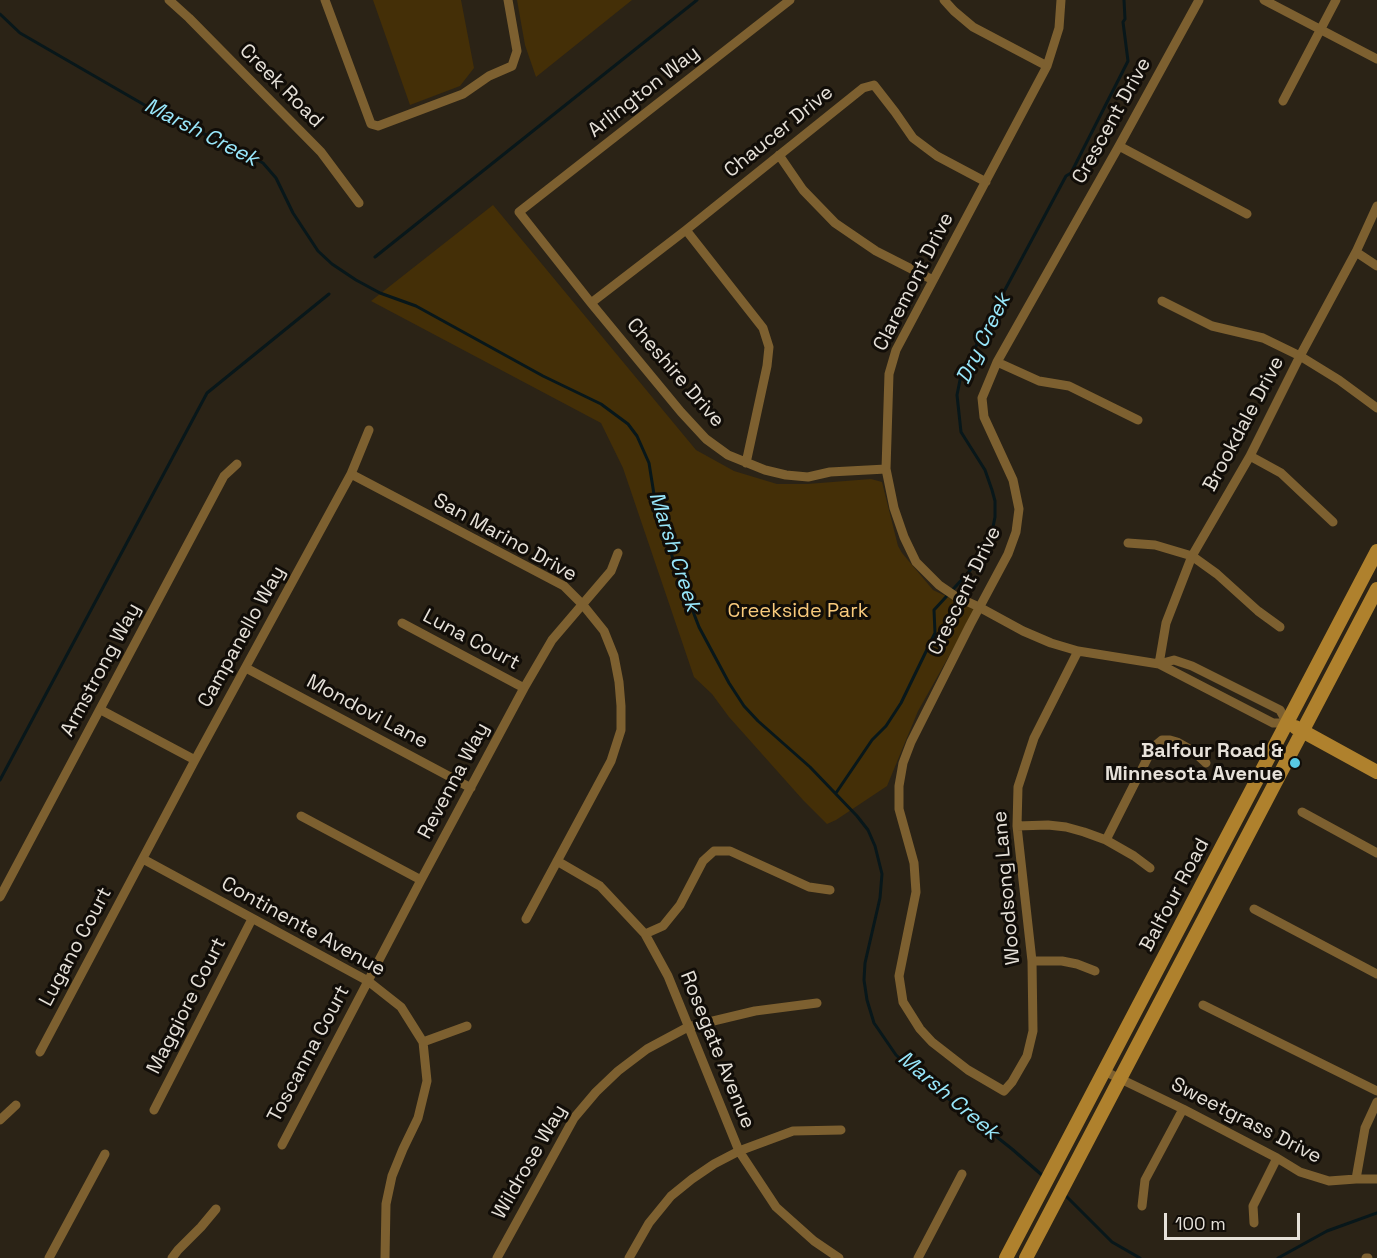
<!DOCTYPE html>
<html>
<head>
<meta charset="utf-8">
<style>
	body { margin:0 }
	#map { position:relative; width:1377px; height:1258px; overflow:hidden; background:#2b2316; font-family:"Space Grotesk",sans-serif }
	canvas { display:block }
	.scale { position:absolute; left:1164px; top:1213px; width:136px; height:27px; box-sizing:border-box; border:3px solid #e6e1d9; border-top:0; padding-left:8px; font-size:18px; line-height:21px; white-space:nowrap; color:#e6e1d9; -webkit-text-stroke:4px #110d08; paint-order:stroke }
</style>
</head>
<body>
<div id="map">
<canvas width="1377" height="1258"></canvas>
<div class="scale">100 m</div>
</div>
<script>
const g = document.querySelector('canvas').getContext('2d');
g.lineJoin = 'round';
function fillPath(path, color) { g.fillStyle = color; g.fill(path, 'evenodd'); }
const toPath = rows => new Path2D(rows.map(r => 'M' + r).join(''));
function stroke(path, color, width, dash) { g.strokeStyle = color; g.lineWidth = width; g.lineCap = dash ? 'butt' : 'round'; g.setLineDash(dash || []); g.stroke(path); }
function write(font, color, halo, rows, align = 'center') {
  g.font = font + ' "Space Grotesk",sans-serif'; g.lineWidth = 6; g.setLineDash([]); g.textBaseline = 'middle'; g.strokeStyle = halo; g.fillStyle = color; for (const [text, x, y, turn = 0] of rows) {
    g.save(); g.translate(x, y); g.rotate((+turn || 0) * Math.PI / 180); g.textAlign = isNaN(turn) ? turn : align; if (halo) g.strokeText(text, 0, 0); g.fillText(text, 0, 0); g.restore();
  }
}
const green = toPath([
	[373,0,461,0,474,68,460,86,410,105],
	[517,0,632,0,536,77,525,45],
	[493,205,696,450,734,471,777,484,807,484,871,479,882,482,898,546,902,553,933,590,975,610,918,711,887,786,836,820,827,824,803,800,729,717,712,694,694,677,623,468,601,423,371,301]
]);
const stream = toPath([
	[0,14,20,33,167,118,225,143,263,163,276,178,293,213,318,251,332,264,356,280,380,293,416,306,543,376,601,404,628,424,637,436,649,463,656,507,674,562,699,627,729,683,744,706,758,721,810,767,857,816,868,830,875,846,882,874,880,898,865,963,864,980,867,1000,874,1023,896,1055,916,1073,1012,1149,1043,1176],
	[375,257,697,0],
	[0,780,207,393,329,294],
	[836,793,872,740,886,726,901,703,935,633,934,610,967,574,981,556,992,532,995,517,995,501,992,490,985,470,961,432,957,395,960,380,985,327,1066,176,1071,173,1128,61,1123,22,1125,19,1124,0],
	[1064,1194,1112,1242,1140,1258],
	[1278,1258,1327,1231,1377,1213]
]);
const street = toPath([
	[169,0,189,18,321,152,359,203],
	[325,0,371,124,378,126,463,94,489,76,512,66,517,51,508,0],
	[790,0,519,212,591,303,681,412,706,439,728,455,765,470,786,475,808,477,830,472,886,469],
	[944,0,954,11,973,27,1047,66],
	[1061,0,1059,28,1047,66,896,350,889,374,886,469,894,508,904,537,916,562,939,585,955,596,979,607,1023,631,1051,643,1078,651,1159,664,1273,723,1287,723,1280,710,1192,666,1174,660,1159,664],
	[1264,0,1377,59],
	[1283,101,1336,0],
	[1119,146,1247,214],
	[779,155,803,190,835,223,876,251,933,280],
	[686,230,763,328,769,347,767,366,746,463],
	[1356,252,1377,266],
	[1162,301,1212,326,1263,338,1300,356,1339,380,1377,408],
	[591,303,686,230,863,88,874,85,895,112,913,138,937,156,986,182],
	[997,362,1039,381,1069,386,1138,420],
	[1250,456,1281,473,1333,522],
	[351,474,564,586,583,605,604,631,614,656,619,682,621,706,621,730,611,761,526,919],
	[1128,543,1155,545,1192,556,1217,574,1258,611,1280,627],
	[402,623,524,688],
	[1078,651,1034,738,1018,787,1017,826,1032,961,1033,1031,1027,1056,1012,1082,1004,1091,968,1070,932,1042,920,1029,903,1002,899,976,916,892,914,863,899,809,899,786,903,763,911,742,970,625,1008,554,1016,532,1019,509,1013,480,984,417,982,398,997,362,1119,146,1199,0],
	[1159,664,1166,623,1192,556,1250,456,1300,356,1356,252,1377,206],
	[246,668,471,788],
	[101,710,195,760],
	[1302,812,1377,853],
	[301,816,421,880],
	[1017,826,1048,825,1066,827,1084,832,1106,840,1134,856,1150,868],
	[1106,840,1148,757,1156,745,1162,740,1170,740,1177,742,1193,751,1206,763],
	[143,859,368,981,401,1007,423,1042,427,1081,418,1118,403,1149,392,1176,386,1204,385,1258],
	[557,861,600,886,645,934,668,976,739,1151,776,1207,814,1241,839,1258],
	[0,897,224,476,237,464],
	[1254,909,1377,974],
	[645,934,663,926,680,905,703,861,714,851,730,851,809,887,830,890],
	[1032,961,1062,961,1077,964,1095,971],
	[1203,1005,1377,1091],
	[423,1042,467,1026],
	[40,1052,195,760,351,474,369,430],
	[1104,1071,1183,1109,1277,1158,1300,1172,1329,1181,1356,1179,1377,1179],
	[154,1110,252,919],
	[0,1120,16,1105],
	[282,1145,421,880,524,688,552,640,611,571,618,553],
	[1356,1179,1365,1128,1377,1102],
	[1142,1206,1145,1180,1183,1109],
	[1254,1223,1253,1206,1277,1158],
	[49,1258,105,1154],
	[172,1258,178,1250,201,1227,216,1209],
	[497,1258,574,1118,596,1092,618,1071,647,1049,688,1027,755,1011,817,1003],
	[629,1258,649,1223,671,1196,692,1179,714,1164,739,1151,793,1131,841,1130],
	[918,1258,962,1174],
	[1366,1258,1368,1258]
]);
const secondary = toPath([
	[1295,727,1377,772],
	[1006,1258,1377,551],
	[1026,1258,1377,589]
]);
const markers = [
	[1295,763,6,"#58c9e3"]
];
const streetNames = [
	["Creek Road",281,86,45],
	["Arlington Way",644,92,-38],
	["Crescent Drive",1112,121,-61],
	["Chaucer Drive",779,132,-39],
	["Claremont Drive",914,282,-63],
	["Cheshire Drive",675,373,49],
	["Brookdale Drive",1244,424,-62],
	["San Marino Drive",505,538,29],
	["Crescent Drive",965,591,-64],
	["Campanello Way",242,637,-61],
	["Luna Court",471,640,28],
	["Armstrong Way",101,670,-62],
	["Mondovi Lane",367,712,28],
	["Revenna Way",454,781,-62],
	["Woodsong Lane",1007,888,-95],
	["Balfour Road",1175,895,-62],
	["Continente Avenue",303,927,29],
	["Lugano Court",76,947,-62],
	["Maggiore Court",187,1006,-63],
	["Rosegate Avenue",717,1050,68],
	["Toscanna Court",309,1054,-62],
	["Sweetgrass Drive",1246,1121,27],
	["Wildrose Way",530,1162,-60]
];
const parkNames = [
	["Creekside Park",798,612]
];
const poiNames = [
	["Balfour Road &",1283,752],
	["Minnesota Avenue",1283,775]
];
const waterNames = [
	["Marsh Creek",201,133,27],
	["Dry Creek",984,339,-64],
	["Marsh Creek",674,552,72],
	["Marsh Creek",948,1096,40]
];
fillPath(green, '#442f07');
stroke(stream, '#08171a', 3);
stroke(street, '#7d6030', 9);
stroke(secondary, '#af812d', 14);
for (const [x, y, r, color] of markers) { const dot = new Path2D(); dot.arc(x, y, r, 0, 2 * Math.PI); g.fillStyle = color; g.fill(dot); stroke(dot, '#110d08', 2); }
write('20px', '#e6e1d9', '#110d08', streetNames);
write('20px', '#f9ca7c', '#110d08', parkNames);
write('bold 20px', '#e6e1d9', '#110d08', poiNames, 'right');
write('italic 21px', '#98e7fb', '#110d08', waterNames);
</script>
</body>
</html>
